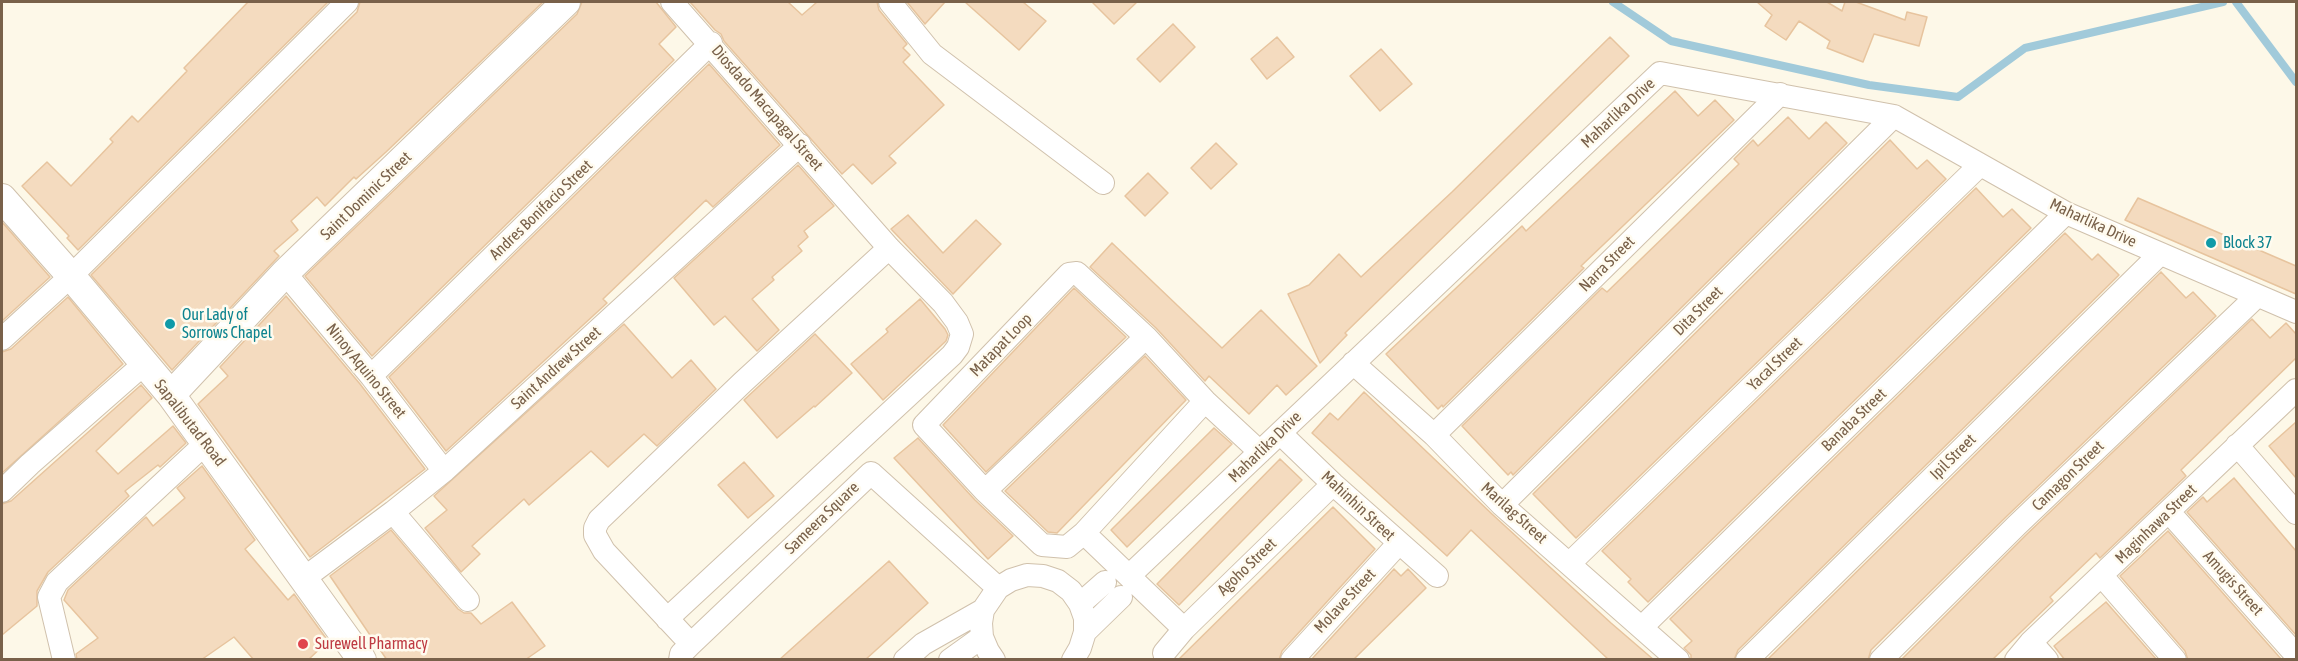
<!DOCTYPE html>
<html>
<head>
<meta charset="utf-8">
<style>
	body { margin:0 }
	#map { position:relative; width:2298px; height:661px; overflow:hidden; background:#fdf8e8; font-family:"Asap Condensed",sans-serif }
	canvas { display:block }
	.frame { position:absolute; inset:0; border:3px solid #79614a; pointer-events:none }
</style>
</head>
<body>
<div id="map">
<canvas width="2298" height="661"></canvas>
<div class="frame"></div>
</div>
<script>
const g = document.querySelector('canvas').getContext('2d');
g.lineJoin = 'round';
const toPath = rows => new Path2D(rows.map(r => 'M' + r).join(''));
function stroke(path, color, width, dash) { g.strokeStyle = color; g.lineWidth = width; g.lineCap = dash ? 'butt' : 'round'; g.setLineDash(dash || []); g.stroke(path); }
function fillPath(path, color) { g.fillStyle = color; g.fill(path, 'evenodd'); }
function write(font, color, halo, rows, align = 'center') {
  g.font = font + ' "Asap Condensed",sans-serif'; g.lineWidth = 5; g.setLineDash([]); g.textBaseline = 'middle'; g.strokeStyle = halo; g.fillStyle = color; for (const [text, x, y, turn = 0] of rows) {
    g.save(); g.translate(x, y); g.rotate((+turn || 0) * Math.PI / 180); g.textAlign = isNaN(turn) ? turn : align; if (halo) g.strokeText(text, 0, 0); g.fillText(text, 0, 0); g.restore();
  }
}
const stream = toPath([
	[1613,2,1671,41,1869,85,1958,97,2025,48,2223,2],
	[2236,2,2296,82]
]);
const building = toPath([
	[248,2,328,2,78,250,67,238,69,236,22,186,47,162,71,186,113,142,110,139,132,116,138,122,187,71,184,68,248,2],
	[360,2,543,2,386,152,356,179,354,177,325,206,317,197,291,221,298,230,274,251,279,256,172,370,91,275,357,12,360,2],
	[582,2,656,2,676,27,659,44,674,60,372,356,305,276,577,14,582,2],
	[690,2,788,2,802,15,817,2,877,2,879,10,907,44,903,48,910,55,903,62,944,105,889,156,896,163,872,184,853,164,842,174,724,41,721,34,715,30,690,2],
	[907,2,945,2,925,24,907,2],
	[965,2,1023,2,1046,21,1019,50,965,2],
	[1092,2,1137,2,1114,24,1092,2],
	[1757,2,1827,2,1842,11,1845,2,1856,2,1905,20,1907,12,1927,17,1919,46,1874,34,1863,62,1827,48,1830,41,1799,21,1786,40,1765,26,1772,15,1757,2],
	[1173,24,1195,47,1160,82,1137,59,1173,24],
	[1277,37,1294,57,1267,79,1251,59,1277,37],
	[1610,37,1629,56,1345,333,1347,335,1320,363,1288,294,1309,285,1339,254,1361,277,1452,192,1610,37],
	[1381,49,1412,84,1380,111,1350,76,1381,49],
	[709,64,780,145,713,207,706,200,603,299,607,303,446,451,389,377,709,64],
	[1675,91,1698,116,1715,100,1734,120,1581,266,1584,268,1443,407,1442,405,1438,409,1386,354,1522,226,1526,231,1675,91],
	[1788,117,1809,139,1826,122,1847,143,1513,475,1511,472,1508,475,1462,426,1602,288,1607,292,1739,164,1734,159,1753,140,1758,146,1788,117],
	[1890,140,1917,169,1927,160,1946,179,1576,538,1533,494,1890,140],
	[1216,143,1237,164,1211,189,1191,168,1216,143],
	[798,165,834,206,804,231,808,237,798,246,802,251,772,277,774,280,752,299,779,330,757,351,725,316,714,325,674,278,798,165],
	[1148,173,1168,193,1145,216,1125,196,1148,173],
	[1976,188,2003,217,2012,209,2031,228,1648,602,1628,582,1631,579,1602,551,1976,188],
	[2138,198,2296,266,2296,294,2125,220,2138,198],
	[908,215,943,253,976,220,1001,244,953,294,891,229,908,215],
	[2,222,50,277,2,321,2,222],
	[2065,233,2092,260,2098,254,2119,275,1738,650,1734,660,1691,660,1691,655,1684,648,1692,641,1670,619,2065,233],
	[1112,243,1222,348,1261,310,1317,366,1286,395,1277,385,1249,414,1209,376,1205,381,1156,328,1090,267,1112,243],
	[2161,272,2186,298,2193,292,2216,316,2008,515,1871,650,1868,660,1767,660,2161,272],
	[1074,288,1126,337,986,472,943,425,1074,288],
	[286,296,360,384,425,469,310,557,198,404,228,376,220,367,286,296],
	[68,297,123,364,2,473,2,352,11,349,68,297],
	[920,299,945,329,948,335,946,341,883,400,851,364,888,332,886,329,920,299],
	[2252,319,2270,338,2286,323,2296,334,2296,358,2181,470,2186,476,2100,558,2096,553,2050,597,2053,601,1992,660,1901,660,2026,535,2252,319],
	[624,324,672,378,691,360,716,389,657,446,644,434,608,467,591,451,529,505,524,499,472,546,480,554,461,572,425,528,447,510,434,496,624,324],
	[815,334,852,373,815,407,814,406,777,438,744,400,815,334],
	[1145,356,1186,400,1057,533,1048,532,1005,491,1145,356],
	[141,385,152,398,96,451,118,474,173,426,186,443,160,467,158,465,125,491,129,496,48,572,37,591,37,606,2,635,2,504,11,501,141,385],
	[1364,392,1493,515,1611,623,1654,660,1609,660,1471,530,1447,556,1312,433,1330,413,1338,420,1364,392],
	[2296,422,2296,478,2269,446,2296,422],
	[1214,428,1232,444,1127,547,1111,530,1214,428],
	[918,438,975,500,1013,536,988,559,894,458,918,438],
	[1280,459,1302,480,1179,605,1157,584,1280,459],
	[744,462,774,496,748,518,718,485,744,462],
	[202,466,255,540,245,549,288,600,294,594,328,641,308,660,254,660,234,637,201,660,77,660,76,654,98,638,64,600,68,590,146,517,153,526,185,498,177,488,202,466],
	[2234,478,2296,551,2296,635,2187,512,2203,497,2207,502,2234,478],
	[1333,507,1375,549,1282,651,1279,660,1178,660,1333,507],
	[391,530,458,609,464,613,471,613,481,624,512,602,545,646,525,660,387,660,330,576,391,530],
	[2168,531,2282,660,2188,660,2185,651,2120,576,2168,531],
	[889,561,928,603,865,660,779,660,889,561],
	[1394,569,1401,576,1408,569,1426,588,1353,660,1311,660,1394,569],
	[2106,602,2157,660,2065,660,2054,646,2106,602]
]);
const minor = toPath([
	[890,2,932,54,1103,183],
	[285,273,371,376,444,471],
	[2,339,71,276,347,2],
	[1353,363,1434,435,1502,505,1678,660],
	[371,376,711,43],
	[1205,401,1084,533,1067,547,1042,545,985,491,924,425,1069,274,1077,273,1146,337,1205,401,1260,452],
	[1280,433,1333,484,1437,576],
	[1434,435,1780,94],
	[2237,445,2296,513],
	[2,491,30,464,144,364],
	[985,491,1146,337],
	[1502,505,1894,116],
	[393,512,468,600],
	[2169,512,2296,655],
	[1084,533,1184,629],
	[1570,563,1980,165],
	[1130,575,1660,73,1894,116,2066,213,2296,312],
	[2102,576,2175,660],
	[303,579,393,512,444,471,800,145],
	[1080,604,1105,582],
	[667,619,952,355,958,347,962,334,957,322,943,303,889,248,672,2],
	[1642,627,2066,213],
	[1085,632,1121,597],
	[2031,642,2047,660],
	[691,644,604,551,595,535,595,528,599,520,743,382,889,248],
	[1164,653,1184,629,1333,484],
	[64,660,49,597,57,582,207,442],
	[680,660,681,654,691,644,871,473,998,588],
	[905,660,923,644,983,610],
	[950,660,982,637],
	[994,660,988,651,982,637,981,623,983,610,998,588,1011,580,1027,575,1043,576,1058,581,1071,591,1080,604,1085,618,1085,632,1080,648,1073,660],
	[1292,660,1399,543],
	[1747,660,2160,254],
	[1881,660,2017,525,2257,296],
	[2016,660,2031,642,2296,390]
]);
const tertiary = toPath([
	[2,198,71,276,171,395,362,660],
	[171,395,285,273,566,2]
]);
const markers = [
	[2211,243,6,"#0f9aa8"],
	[170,324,6,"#0f9aa8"],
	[303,644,6,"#e0444e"]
];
const streetNames = [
	["Diosdado Macapagal Street",767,108,49],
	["Maharlika Drive",1618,113,-43],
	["Saint Dominic Street",366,196,-44],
	["Andres Bonifacio Street",541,210,-44],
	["Maharlika Drive",2093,223,25],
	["Narra Street",1607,264,-45],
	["Dita Street",1698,311,-45],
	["Matapat Loop",1001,345,-46],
	["Yacal Street",1775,364,-44],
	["Saint Andrew Street",556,368,-42],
	["Ninoy Aquino Street",366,371,51],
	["Banaba Street",1854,420,-44],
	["Sapalibutad Road",190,423,52],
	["Maharlika Drive",1265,447,-44],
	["Ipil Street",1953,457,-45],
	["Camagon Street",2068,476,-44],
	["Mahinhin Street",1358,506,43],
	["Marilag Street",1514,513,42],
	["Sameera Square",822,518,-44],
	["Maginhawa Street",2156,524,-44],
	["Agoho Street",1247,567,-44],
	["Amugis Street",2233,583,48],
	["Molave Street",1345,601,-47]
];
const cultureNames = [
	["Block 37",2223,243],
	["Our Lady of",182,315],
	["Sorrows Chapel",182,333]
];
const healthNames = [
	["Surewell Pharmacy",315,644]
];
stroke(stream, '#a1cada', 8);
fillPath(building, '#f4dbbf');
stroke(building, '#e7c49e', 1.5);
stroke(minor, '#d0c1ac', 24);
stroke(tertiary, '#d0c1ac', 30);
stroke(minor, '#fff', 22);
stroke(tertiary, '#fff', 28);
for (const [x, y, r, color] of markers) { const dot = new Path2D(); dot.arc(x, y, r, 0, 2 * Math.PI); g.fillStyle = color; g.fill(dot); stroke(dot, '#fffbef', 2); }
write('16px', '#79614a', '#fffbef', streetNames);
write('16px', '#0d838f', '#fffbef', cultureNames, 'left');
write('16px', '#be3a42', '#fffbef', healthNames, 'left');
</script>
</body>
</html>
